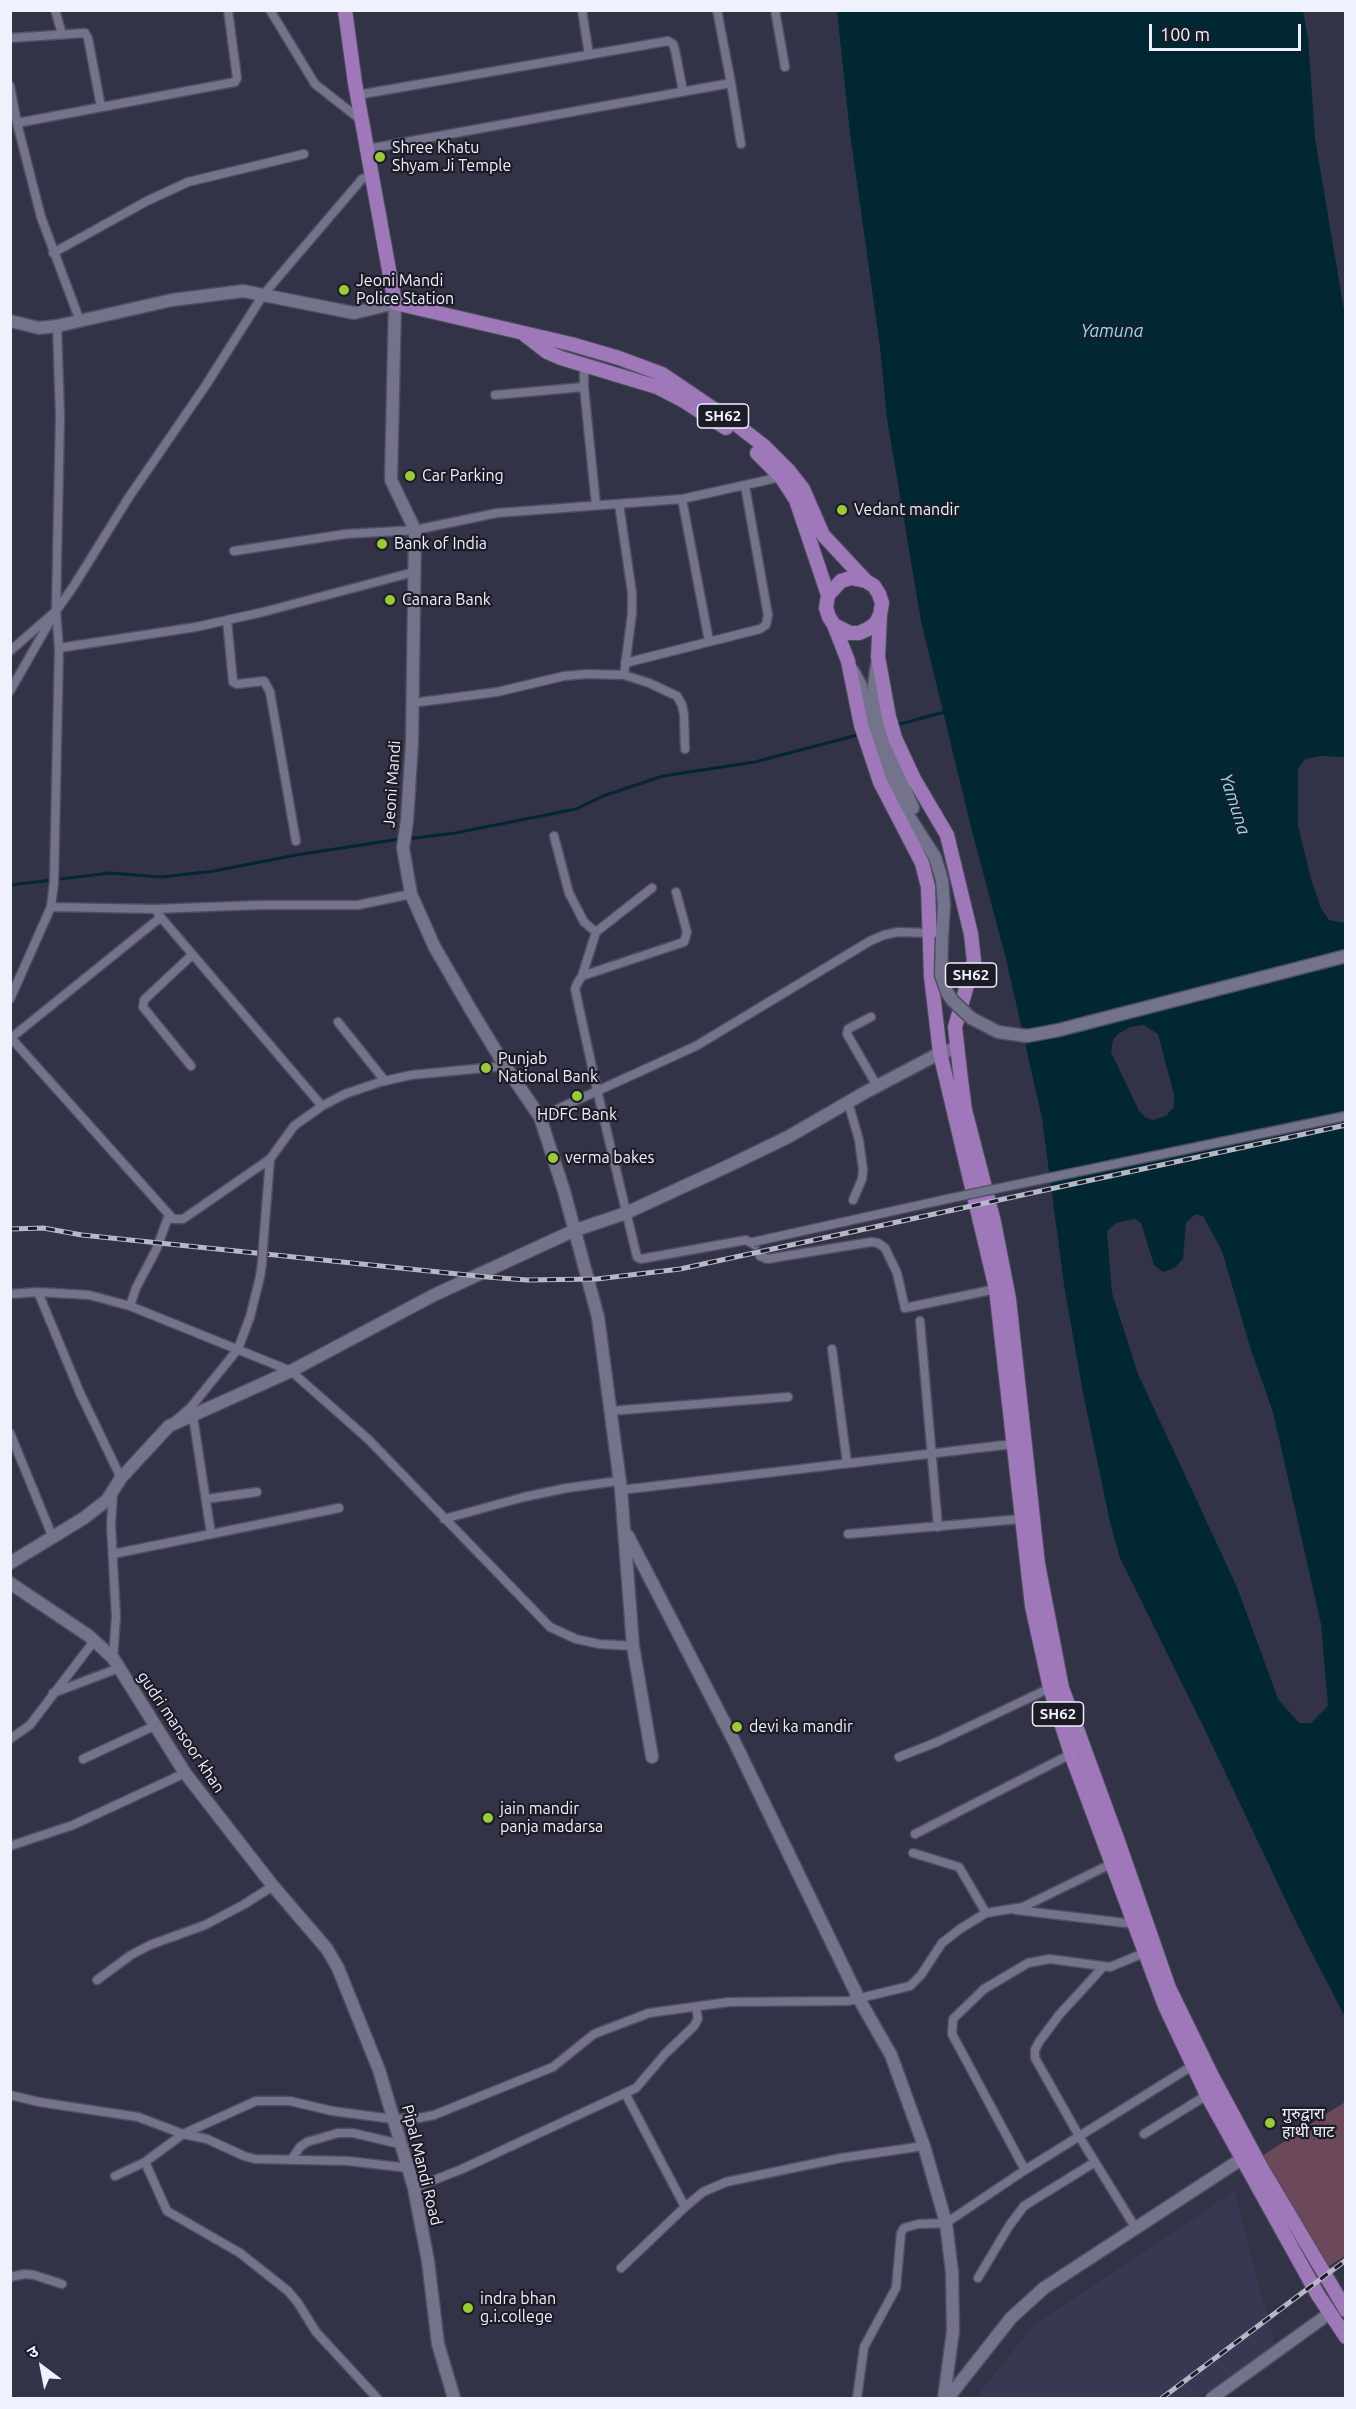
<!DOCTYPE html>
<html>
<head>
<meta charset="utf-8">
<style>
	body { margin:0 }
	#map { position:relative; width:1356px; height:2409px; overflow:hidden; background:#333347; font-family:Ubuntu,"Noto Sans Devanagari",sans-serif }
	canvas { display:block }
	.frame { position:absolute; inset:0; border:12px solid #f0f1ff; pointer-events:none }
	.north { position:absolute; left:12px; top:2337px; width:60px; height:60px; -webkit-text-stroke:4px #1b1c25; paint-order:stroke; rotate:328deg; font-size:16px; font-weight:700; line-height:24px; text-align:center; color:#f0f1ff }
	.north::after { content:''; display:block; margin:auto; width:21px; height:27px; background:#f0f1ff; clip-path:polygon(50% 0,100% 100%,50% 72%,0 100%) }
	.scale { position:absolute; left:1149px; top:24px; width:152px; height:27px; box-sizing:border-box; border:3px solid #f0f1ff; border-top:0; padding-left:8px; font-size:18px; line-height:21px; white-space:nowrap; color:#f0f1ff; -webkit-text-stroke:4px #1b1c25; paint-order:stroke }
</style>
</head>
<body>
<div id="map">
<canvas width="1356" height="2409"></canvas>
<div class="frame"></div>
<div class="north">उ</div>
<div class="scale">100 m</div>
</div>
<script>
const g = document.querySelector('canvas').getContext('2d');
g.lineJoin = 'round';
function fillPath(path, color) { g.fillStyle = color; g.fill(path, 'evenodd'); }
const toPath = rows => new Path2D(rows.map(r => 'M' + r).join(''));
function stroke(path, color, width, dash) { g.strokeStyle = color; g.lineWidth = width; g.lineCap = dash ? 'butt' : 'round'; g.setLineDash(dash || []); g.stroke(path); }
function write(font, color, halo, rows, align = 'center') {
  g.font = font + ' Ubuntu,"Noto Sans Devanagari",sans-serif'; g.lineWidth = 4.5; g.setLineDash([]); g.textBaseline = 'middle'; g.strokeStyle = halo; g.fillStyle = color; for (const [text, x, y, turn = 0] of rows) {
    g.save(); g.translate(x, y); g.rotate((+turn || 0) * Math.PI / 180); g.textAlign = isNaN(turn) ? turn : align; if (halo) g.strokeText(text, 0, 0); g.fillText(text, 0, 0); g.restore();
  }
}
const built = toPath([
	[1234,2191,1276,2349,1196,2398,975,2398,1034,2325]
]);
const green = toPath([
	[1345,2102,1345,2256,1328,2267,1262,2156]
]);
const water = toPath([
	[837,11,1303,11,1308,38,1315,138,1346,322,1345,757,1320,756,1305,759,1298,769,1298,826,1311,879,1321,908,1329,920,1346,923,1345,2017,1297,1924,1205,1730,1120,1558,1110,1522,1083,1393,1064,1285,1042,1118,1006,959,972,831,921,621,887,419,880,347,850,133],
	[1144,1025,1158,1034,1174,1095,1174,1107,1166,1116,1153,1120,1146,1118,1139,1111,1111,1052,1113,1040,1118,1034,1130,1027],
	[1196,1214,1203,1216,1222,1251,1251,1350,1273,1412,1321,1624,1328,1706,1311,1723,1299,1723,1278,1699,1237,1587,1138,1374,1112,1293,1107,1231,1116,1223,1135,1219,1141,1223,1154,1265,1163,1272,1174,1268,1183,1259,1186,1222]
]);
const stream = toPath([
	[896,725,945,712],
	[407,839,455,833,576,809,603,796,663,776,755,762,861,734],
	[10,885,110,873,162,877,214,871,296,855,400,839]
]);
const street = toPath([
	[55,10,62,34],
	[270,10,315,84,361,120],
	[582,10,589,55],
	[717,10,731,83],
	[775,10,785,67],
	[10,38,85,33,88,38,101,107],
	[10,86,17,123,41,217,80,321],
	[357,95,668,41,673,44,675,50,683,91],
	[17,123,235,82,237,78,228,10],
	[367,149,731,83,741,144],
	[53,253,147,201,188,182,304,154],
	[584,367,584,387],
	[495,395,584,387,596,505],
	[682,499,709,641],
	[619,504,632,593,632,613,624,675],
	[234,551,346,534,415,530,497,513,682,499,781,477],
	[227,620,233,682,237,684,264,681,270,692,296,841],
	[59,648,196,627,263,612,414,572],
	[10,651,56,611,73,587,129,497,206,385,263,295,362,179,372,177],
	[625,663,760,629,766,625,768,615,745,486],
	[10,691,53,616],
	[412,703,497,692,564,676,587,674,624,675,649,683,677,696,682,705,684,715,685,749],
	[554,836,569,893,584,922,596,932],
	[676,892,687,932,684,942,582,976,578,982,575,989,597,1090,637,1257,641,1259,746,1240,755,1245],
	[51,907,154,909,261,905,358,905,411,894],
	[158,914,322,1106],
	[161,917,11,1038,173,1219,183,1219,270,1159,294,1126,322,1106,345,1094,380,1082,411,1075,505,1066],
	[582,976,596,932,652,888],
	[10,999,51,907,54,882,59,648,56,611,60,416,57,326],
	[871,1017,848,1029,847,1034,877,1086],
	[338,1022,385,1081],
	[191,1066,143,1007,144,1000,192,955],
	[848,1102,859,1140,863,1170,862,1179,853,1200],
	[540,1117,696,1046,870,941,884,935,898,932,930,933],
	[263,1247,270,1159],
	[760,1256,767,1259,871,1242,878,1243,885,1248,897,1273,905,1308,996,1289],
	[38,1292,80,1393,121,1478],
	[10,1294,38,1292,89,1295,130,1306,291,1371,368,1439,550,1627,576,1639,599,1644,633,1646],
	[130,1306,136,1288,156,1250,169,1215],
	[920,1321,938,1527],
	[832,1349,847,1463],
	[609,1411,788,1397],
	[193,1416,211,1534],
	[176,1420,191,1407,238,1349,250,1317,260,1277,262,1263],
	[10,1433,53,1538],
	[621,1490,1013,1444],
	[206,1499,257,1492],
	[444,1519,524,1497,567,1488,618,1481],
	[848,1534,1021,1519],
	[113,1554,339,1508],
	[113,1658,116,1617,111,1525,113,1493],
	[53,1693,119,1668],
	[10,1739,30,1725,94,1641],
	[899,1757,937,1742,1050,1688],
	[83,1759,154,1726],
	[915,1834,1071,1754],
	[10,1846,73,1825,185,1773],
	[913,1853,959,1867,986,1913],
	[1016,1910,1134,1924],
	[1103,1967,1059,2015,1039,2042,1035,2050,1035,2058,1079,2136,1135,2227],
	[97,1980,131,1955,150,1945,205,1925,243,1905,273,1886],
	[625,2093,685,2207],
	[10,2095,39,2102,138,2117,183,2134,207,2139,244,2156,255,2159,348,2161,408,2168],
	[1144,2134,1207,2095],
	[291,2160,300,2147,307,2142,338,2133,353,2133,400,2144],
	[145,2162,167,2211,240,2253,288,2291,298,2303,316,2332,377,2398],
	[1025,2170,952,2034,953,2019,984,1989,1028,1963,1050,1959,1110,1967,1144,1953],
	[115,2176,145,2162,183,2134,256,2101,290,2101,332,2111,393,2119,419,2118,434,2115,553,2067,594,2034,649,2013,729,2002,848,2001,910,1986,921,1975,942,1943,960,1929,986,1913,1023,1907,1113,1863],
	[414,2188,462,2169,636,2088,665,2054,694,2026,698,2019,696,2007],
	[621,2268,685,2207,703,2192,726,2182,841,2158,924,2146],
	[10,2277,25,2274,34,2275,62,2284],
	[978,2278,1009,2226,1024,2206,1095,2162],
	[857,2398,864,2347,896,2288,901,2233,904,2228,918,2224,946,2223,1025,2170,1192,2066]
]);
const secondary = toPath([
	[10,321,39,328,57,326,172,300,243,291,354,313,395,303,391,480,415,530,412,742,407,821,403,848,411,894,434,946,471,1010,505,1066,540,1117,564,1191,598,1317,621,1490,633,1646,652,1757],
	[877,664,874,686,879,719,885,740,913,808],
	[853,671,861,686,875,744,908,815,935,857,942,880,944,905,942,937],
	[628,1536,734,1741,859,1999,891,2055,924,2146,946,2223,952,2272,953,2331,944,2398],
	[10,1563,84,1518,107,1500,121,1478,169,1426,291,1371,434,1295,573,1231,626,1213,728,1166,788,1137,864,1093,940,1053,957,1048],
	[10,1583,89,1636,113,1658,185,1773,273,1886,327,1949,338,1968,379,2070,414,2188,428,2261,438,2344,454,2398],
	[948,2398,1011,2318,1044,2288,1243,2158],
	[1212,2398,1330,2313]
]);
const primary = toPath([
	[345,10,355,83,395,303,571,344,619,358,662,374,733,422,764,446,789,471,803,489,823,535,866,581],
	[525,335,547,352,561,358,657,387,684,401,726,428],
	[757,453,781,477,796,500,828,595,826,608,829,617,834,625,850,633,859,633,868,629,876,623,880,615,882,603,879,594,874,586,866,581,851,578,841,581,828,595],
	[880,615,878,657,889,717,895,738,914,779,947,835,971,934,974,961,955,1027,961,1080,965,1110,994,1222,1009,1299,1038,1564,1062,1688,1119,1844,1169,1988,1212,2076,1261,2167,1346,2310],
	[834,625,848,661,861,725,880,782,922,863,928,887,931,976,940,1053,996,1289,1032,1606,1050,1688,1071,1754,1165,2006,1207,2095,1318,2295,1346,2337]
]);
const rail = toPath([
	[10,1229,43,1228,82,1235,487,1277,527,1280,597,1279,680,1269,1346,1125],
	[1162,2398,1346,2260]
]);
const streetBridge = toPath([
	[753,1242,947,1199,1346,1116],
	[262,1263,263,1247]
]);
const secondaryBridge = toPath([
	[942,937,941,975,947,992,952,1000,971,1018,998,1032,1027,1036,1059,1030,1346,956]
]);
const markers = [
	[380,157,6,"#9acb35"],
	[344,290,6,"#9acb35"],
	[410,476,6,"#9acb35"],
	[842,510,6,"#9acb35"],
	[382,544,6,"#9acb35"],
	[390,600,6,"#9acb35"],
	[486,1068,6,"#9acb35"],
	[577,1096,6,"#9acb35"],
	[553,1158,6,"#9acb35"],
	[737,1727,6,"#9acb35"],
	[488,1818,6,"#9acb35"],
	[1270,2123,6,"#9acb35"],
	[468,2308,6,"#9acb35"]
];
const shields = [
	[723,416,51],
	[971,975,51],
	[1058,1714,51]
];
const shieldNames = [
	["SH62",723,416],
	["SH62",971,975],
	["SH62",1058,1714]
];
const poiNames = [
	["Shree Khatu",392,148],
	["Shyam Ji Temple",392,166],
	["Jeoni Mandi",356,281],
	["Police Station",356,299],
	["Car Parking",422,476],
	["Vedant mandir",854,510],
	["Bank of India",394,544],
	["Canara Bank",402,600],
	["Punjab",498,1059],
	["National Bank",498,1077],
	["HDFC Bank",577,1115,"center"],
	["verma bakes",565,1158],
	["devi ka mandir",749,1727],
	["jain mandir",500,1809],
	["panja madarsa",500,1827],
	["गुरुद्वारा",1282,2114],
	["हाथी घाट",1282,2132],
	["indra bhan",480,2299],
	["g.i.college",480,2317]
];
const streetNames = [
	["Jeoni Mandi",392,784,-86],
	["gudri mansoor khan",181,1732,56],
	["Pipal Mandi Road",422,2165,76]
];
const waterNames = [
	["Yamuna",1112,331],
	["Yamuna",1235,804,72]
];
fillPath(built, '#383853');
fillPath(green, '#6b485a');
fillPath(water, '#002732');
stroke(stream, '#002732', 3);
stroke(street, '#4e4e5f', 11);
stroke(secondary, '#4e4e5f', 15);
stroke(primary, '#4e4e5f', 16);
stroke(street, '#73748b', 8);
stroke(secondary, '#73748b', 12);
stroke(primary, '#9e78b8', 14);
stroke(rail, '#b6b7c7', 5);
stroke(rail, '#1b1c25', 3, [9]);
stroke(streetBridge, '#4e4e5f', 11, []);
stroke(secondaryBridge, '#4e4e5f', 15, []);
stroke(streetBridge, '#73748b', 8);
stroke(secondaryBridge, '#73748b', 12);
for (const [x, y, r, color] of markers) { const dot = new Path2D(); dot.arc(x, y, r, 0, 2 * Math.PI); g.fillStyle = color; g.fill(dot); stroke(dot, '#1b1c25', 2); }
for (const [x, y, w] of shields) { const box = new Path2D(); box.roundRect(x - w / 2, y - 12, w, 24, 4.5); g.fillStyle = '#1b1c25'; g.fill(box); stroke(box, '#f0f1ff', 1.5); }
write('bold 15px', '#f0f1ff', null, shieldNames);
write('16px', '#f0f1ff', '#1b1c25', poiNames, 'left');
write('16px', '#f0f1ff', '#1b1c25', streetNames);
write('italic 18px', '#88ddf9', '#1b1c25', waterNames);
</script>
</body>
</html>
